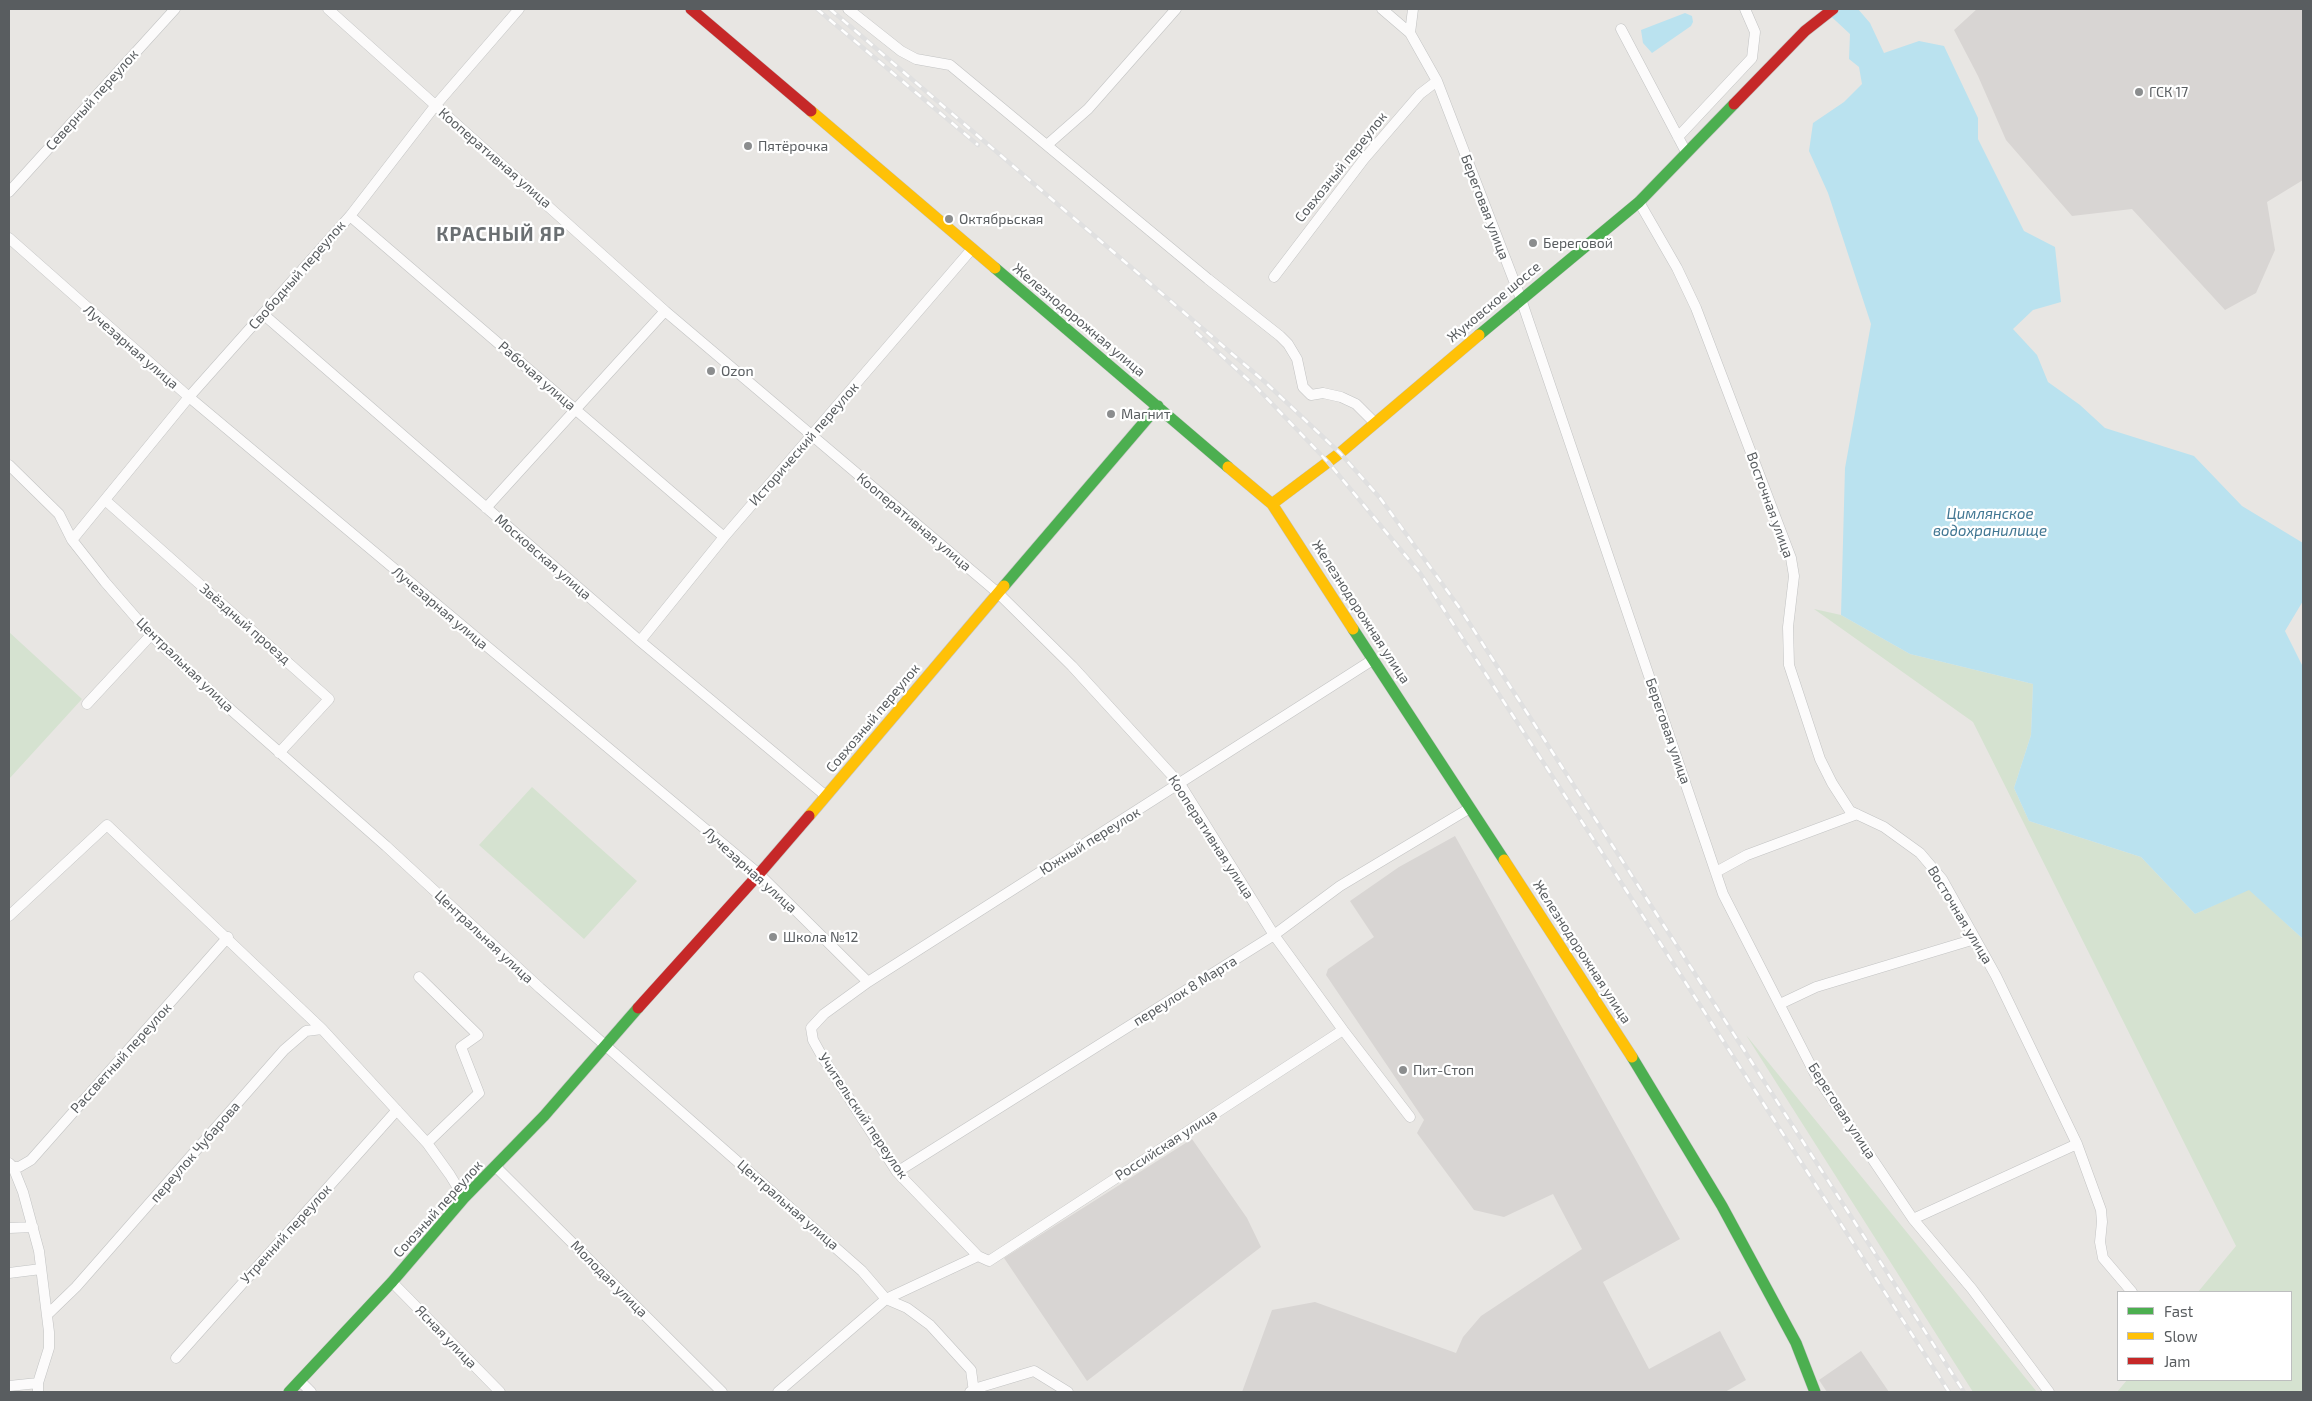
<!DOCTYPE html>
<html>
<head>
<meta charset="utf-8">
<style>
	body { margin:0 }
	#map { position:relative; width:2312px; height:1401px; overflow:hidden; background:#e8e6e3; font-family:"Exo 2",sans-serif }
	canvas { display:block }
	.frame { position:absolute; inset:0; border:10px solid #595d60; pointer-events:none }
	.legend { position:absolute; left:2117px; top:1291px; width:175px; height:90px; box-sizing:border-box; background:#fff; border:1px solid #bdbebf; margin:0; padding:6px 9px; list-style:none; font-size:15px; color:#595d60 }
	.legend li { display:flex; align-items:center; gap:10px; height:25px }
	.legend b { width:25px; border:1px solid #bdbebf }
</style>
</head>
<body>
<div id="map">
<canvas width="2312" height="1401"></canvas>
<div class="frame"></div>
<ul class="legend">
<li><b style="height:6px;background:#4caf50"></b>Fast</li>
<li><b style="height:6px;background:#ffc107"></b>Slow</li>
<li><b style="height:6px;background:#c62828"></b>Jam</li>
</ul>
</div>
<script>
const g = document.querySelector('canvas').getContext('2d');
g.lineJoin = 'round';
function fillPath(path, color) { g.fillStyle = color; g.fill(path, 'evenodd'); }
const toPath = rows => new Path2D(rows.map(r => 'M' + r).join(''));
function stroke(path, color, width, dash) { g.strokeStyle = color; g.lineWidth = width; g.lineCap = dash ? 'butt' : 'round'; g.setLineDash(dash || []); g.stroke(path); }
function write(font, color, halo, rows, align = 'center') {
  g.font = font + ' "Exo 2",sans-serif'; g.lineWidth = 4.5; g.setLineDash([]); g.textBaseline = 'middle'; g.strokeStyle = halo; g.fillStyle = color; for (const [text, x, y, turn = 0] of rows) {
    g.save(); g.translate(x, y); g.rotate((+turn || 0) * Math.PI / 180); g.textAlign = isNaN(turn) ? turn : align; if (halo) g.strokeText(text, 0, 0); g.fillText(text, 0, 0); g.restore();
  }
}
const industrial = toPath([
	[1977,9,2303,9,2303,180,2267,202,2275,250,2256,293,2225,310,2132,209,2072,216,2006,140,1978,76,1954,30],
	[1455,836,1680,1239,1603,1282,1649,1369,1720,1331,1746,1380,1725,1392,1242,1392,1272,1310,1315,1302,1456,1353,1463,1337,1481,1316,1582,1249,1553,1194,1504,1217,1474,1210,1417,1133,1424,1120,1326,975,1328,969,1374,937,1350,901,1399,867],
	[1192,1139,1247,1218,1261,1247,1087,1381,1004,1258],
	[1861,1351,1889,1392,1827,1392,1819,1380]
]);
const green = toPath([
	[1814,609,1841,615,1910,654,2033,684,2031,735,2014,788,2029,821,2141,857,2195,914,2249,889,2303,939,2303,1392,2117,1392,2127,1380,2291,1380,2291,1292,2198,1292,2236,1246,1973,722],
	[9,632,82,699,9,779],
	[532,787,637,881,584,939,479,845],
	[1746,1035,2037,1392,1973,1392]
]);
const water = toPath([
	[1823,9,1858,9,1870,23,1884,53,1919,41,1944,46,1978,118,1978,139,2024,231,2055,247,2061,302,2033,310,2013,329,2037,355,2048,382,2080,405,2105,428,2194,456,2242,506,2303,543,2303,601,2285,631,2303,667,2303,939,2249,890,2195,914,2141,857,2029,821,2014,788,2031,735,2033,684,1910,654,1841,615,1845,468,1871,324,1828,193,1809,151,1813,123,1844,102,1862,84,1859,67,1849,59,1850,34],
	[1685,13,1692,16,1693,22,1691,26,1652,53,1643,43,1641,30]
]);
const street = toPath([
	[328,9,665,311,998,593,1072,666,1180,784,1274,935,1343,1030,1410,1117],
	[848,9,901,51,916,59,950,65,1208,279,1280,336,1288,344,1297,359,1303,387,1311,395,1323,393,1341,397,1356,404,1374,422],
	[1382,9,1410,33],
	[1413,9,1410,33,1437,81,1521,299,1723,894,1815,1074,1913,1219,1972,1289,2049,1392],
	[1621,29,1686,152],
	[1678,137,1752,58,1755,32,1745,9],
	[1047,145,1088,109,1176,9],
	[9,192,175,9],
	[1639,202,1677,268,1696,308,1791,558,1794,576,1788,627,1789,665,1820,759,1832,783,1850,811,1884,827,1920,853,1942,879,1996,976,2077,1144,2101,1210,2102,1222,2100,1242,2103,1258,2132,1292],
	[350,216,724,537],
	[9,238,189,397,759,874,868,982],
	[1274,277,1364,159,1420,94,1437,81],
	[263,314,640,641,826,796],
	[9,465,59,514,72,540,105,582,151,635,221,701,386,846,540,988,862,1271,886,1299,907,1308,930,1325,971,1370,974,1392],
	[105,500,329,699,279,753],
	[486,508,665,311],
	[72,540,189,397,350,216,435,106,519,9],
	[640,641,724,537,971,250],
	[87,704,151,635],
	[1716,872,1747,855,1857,814],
	[9,916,107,825,322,1029,427,1143,450,1175,464,1198],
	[419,977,478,1035,461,1047,479,1093,427,1143],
	[1780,1004,1816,987,1975,939],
	[1343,1030,989,1261,978,1256,897,1172,823,1058,813,1040,811,1028,824,1014,868,982,1374,659],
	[9,1163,13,1167,19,1167,31,1160,228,937],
	[13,1167,23,1192,39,1251,49,1332,49,1348,38,1383,38,1392],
	[496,1167,722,1392],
	[897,1172,1274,935,1340,886,1470,808],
	[1913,1219,2077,1144],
	[9,1228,33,1227],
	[9,1273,41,1269],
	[392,1282,500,1392],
	[47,1315,76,1287,284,1050,306,1031,322,1029],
	[176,1358,397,1110],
	[300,1381,311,1392],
	[9,1386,38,1383],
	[778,1392,886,1299,978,1256],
	[970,1392,974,1389,1034,1371,1068,1392]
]);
const fast = toPath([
	[995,268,1228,467],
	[1479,335,1639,202,1734,104],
	[1004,586,1158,406],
	[1353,629,1504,860],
	[1632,1057,1722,1206,1796,1343,1815,1392],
	[289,1392,392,1282,464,1198,544,1116,638,1008]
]);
const slow = toPath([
	[811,111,995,268],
	[1228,467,1272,504,1353,629],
	[1272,504,1340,453,1479,335],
	[809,816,1004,586],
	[1504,860,1632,1057]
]);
const jam = toPath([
	[691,9,811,111],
	[1734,104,1805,31,1833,9],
	[638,1008,759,874,809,816]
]);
const rail = toPath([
	[817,9,978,145],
	[830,9,1265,382,1340,453,1380,498,1459,607,1964,1392],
	[1196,332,1256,387,1328,462,1420,573,1599,848,1949,1392]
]);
const markers = [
	[2139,92,5,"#8b8d8e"],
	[748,146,5,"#8b8d8e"],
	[949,219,5,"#8b8d8e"],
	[1533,243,5,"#8b8d8e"],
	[711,371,5,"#8b8d8e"],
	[1111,414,5,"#8b8d8e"],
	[773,937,5,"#8b8d8e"],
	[1403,1070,5,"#8b8d8e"]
];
const poiNames = [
	["ГСК 17",2149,92],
	["Пятёрочка",758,146],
	["Октябрьская",959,219],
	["Береговой",1543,243],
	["Ozon",721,371],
	["Магнит",1121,414],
	["Школа №12",783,937],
	["Пит-Стоп",1413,1070]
];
const streetNames = [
	["Северный переулок",92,100,-48],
	["Кооперативная улица",495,158,41],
	["Совхозный переулок",1341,167,-51],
	["Береговая улица",1485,207,69],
	["Свободный переулок",297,275,-49],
	["Жуковское шоссе",1494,302,-40],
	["Железнодорожная улица",1079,320,40],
	["Лучезарная улица",131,347,41],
	["Рабочая улица",537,376,41],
	["Исторический переулок",804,444,-49],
	["Восточная улица",1770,505,70],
	["Кооперативная улица",914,522,40],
	["Московская улица",543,557,41],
	["Лучезарная улица",440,608,40],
	["Железнодорожная улица",1361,612,57],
	["Звёздный проезд",245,624,41],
	["Центральная улица",185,665,44],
	["Совхозный переулок",873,718,-50],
	["Береговая улица",1668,731,71],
	["Кооперативная улица",1211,837,57],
	["Южный переулок",1090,841,-32],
	["Лучезарная улица",750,870,42],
	["Восточная улица",1960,915,59],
	["Центральная улица",484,937,43],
	["Железнодорожная улица",1582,952,57],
	["переулок 8 Марта",1185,991,-32],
	["Рассветный переулок",121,1058,-48],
	["Береговая улица",1842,1111,57],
	["Учительский переулок",863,1116,56],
	["Российская улица",1166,1145,-33],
	["переулок Чубарова",195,1152,-49],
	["Центральная улица",788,1205,41],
	["Союзный переулок",438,1209,-48],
	["Утренний переулок",286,1234,-48],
	["Молодая улица",609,1279,45],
	["Ясная улица",446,1337,46]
];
const waterNames = [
	["Цимлянское",1990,514],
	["водохранилище",1990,531]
];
const districtNames = [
	["КРАСНЫЙ ЯР",501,235]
];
fillPath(industrial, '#d8d5d3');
fillPath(green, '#d5e2d0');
fillPath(water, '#bae2ef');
stroke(street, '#c2c3c3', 11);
stroke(fast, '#c2c3c2', 12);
stroke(slow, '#c2c3c2', 12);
stroke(jam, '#c2c3c2', 12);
stroke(street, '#fcfbfb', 10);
stroke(fast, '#4caf50', 11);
stroke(slow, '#ffc107', 11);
stroke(jam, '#c62828', 11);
stroke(rail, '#e0e0e0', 4.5);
stroke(rail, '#fff', 2.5, [8]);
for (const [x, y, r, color] of markers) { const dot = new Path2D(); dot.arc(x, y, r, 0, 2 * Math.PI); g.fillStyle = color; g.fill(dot); stroke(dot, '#fff', 2); }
write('14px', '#595d60', '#fff', poiNames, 'left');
write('14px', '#595d60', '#fff', streetNames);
write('italic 15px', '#427793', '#fff', waterNames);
g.letterSpacing = '1px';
write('bold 19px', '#6a6f72', '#fff', districtNames);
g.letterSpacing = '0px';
</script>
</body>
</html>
